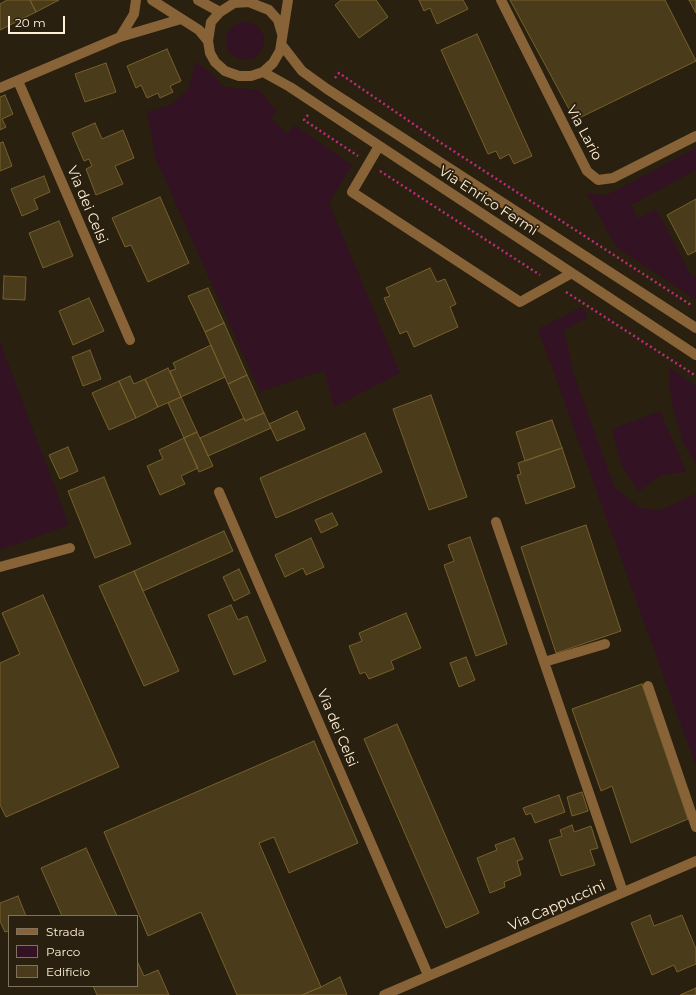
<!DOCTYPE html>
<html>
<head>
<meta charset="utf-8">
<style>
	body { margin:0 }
	#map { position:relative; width:696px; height:995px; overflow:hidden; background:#29200f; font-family:Montserrat,sans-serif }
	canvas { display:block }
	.legend { position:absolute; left:8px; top:915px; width:130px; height:72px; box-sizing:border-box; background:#29200f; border:1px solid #7f735f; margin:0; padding:5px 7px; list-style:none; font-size:12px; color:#ffefd6 }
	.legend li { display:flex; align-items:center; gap:8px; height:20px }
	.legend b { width:20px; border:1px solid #7f735f }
	.scale { position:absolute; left:8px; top:16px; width:57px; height:18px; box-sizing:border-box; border:2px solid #ffefd6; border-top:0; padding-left:5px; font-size:12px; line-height:14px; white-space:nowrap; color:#ffefd6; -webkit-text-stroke:3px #29200f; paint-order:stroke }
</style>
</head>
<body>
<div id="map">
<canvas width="696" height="995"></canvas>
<ul class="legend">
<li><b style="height:5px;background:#896338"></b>Strada</li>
<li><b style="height:11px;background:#331224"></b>Parco</li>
<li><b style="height:11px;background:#4a3c1a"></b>Edificio</li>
</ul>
<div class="scale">20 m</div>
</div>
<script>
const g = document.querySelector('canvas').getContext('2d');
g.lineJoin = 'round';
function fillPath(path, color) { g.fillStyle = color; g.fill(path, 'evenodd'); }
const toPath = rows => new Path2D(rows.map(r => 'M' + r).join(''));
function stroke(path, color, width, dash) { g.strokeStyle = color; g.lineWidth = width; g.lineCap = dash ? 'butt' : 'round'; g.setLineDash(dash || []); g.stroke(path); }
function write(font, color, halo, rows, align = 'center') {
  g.font = font + ' Montserrat,sans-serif'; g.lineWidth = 3.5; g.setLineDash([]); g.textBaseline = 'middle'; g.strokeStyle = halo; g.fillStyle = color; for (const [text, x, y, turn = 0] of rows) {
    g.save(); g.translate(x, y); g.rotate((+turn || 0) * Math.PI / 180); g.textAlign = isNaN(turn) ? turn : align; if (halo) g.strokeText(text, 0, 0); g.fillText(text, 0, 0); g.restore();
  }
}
const green = toPath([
	'226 41a19 19 0 1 1 38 0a19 19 0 1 1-38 0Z',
	[196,62,213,74,223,87,259,90,277,111,271,118,287,134,295,125,352,165,329,203,400,373,334,407,324,370,260,392,155,157,147,112,172,104,188,89],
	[696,148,696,170,631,205,638,219,656,209,692,277,696,275,696,300,616,247,587,194,607,195],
	[582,307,588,317,564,330,573,371,614,487,640,508,661,510,696,494,696,766,538,329],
	[0,342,69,525,0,550],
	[669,367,696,386,696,464,683,443,675,416,670,391],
	[660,411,686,472,662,475,639,491,621,465,612,429]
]);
const building = toPath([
	[7,0,30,0,36,12,0,30,0,4,7,0],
	[30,0,59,0,36,12,30,0],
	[341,0,376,0,388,17,359,38,335,5,341,0],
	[419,0,463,0,468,9,437,24,430,8,424,11,419,0],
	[510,0,665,0,696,61,575,120,510,0],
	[689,0,696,0,696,13,689,0],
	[477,34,532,156,514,164,509,154,500,159,496,151,488,154,441,50,477,34],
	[167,49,181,81,170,86,173,92,160,98,158,93,147,98,141,85,136,88,127,66,167,49],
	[106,63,116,92,85,102,75,74,106,63],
	[5,95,13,114,2,119,6,127,0,130,0,97,5,95],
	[95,123,102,139,123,130,134,158,115,166,123,184,96,195,86,169,92,166,89,159,84,161,72,133,95,123],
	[3,142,12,166,0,171,0,143,3,142],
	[44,176,50,192,34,199,38,209,22,216,11,189,44,176],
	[160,197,189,263,148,282,131,245,125,247,112,218,160,197],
	[696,199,696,251,688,255,667,215,696,199],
	[59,221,73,256,43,268,29,233,59,221],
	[430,268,437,282,445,279,456,304,450,307,458,327,414,347,407,331,400,334,384,298,390,296,386,288,430,268],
	[4,276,26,277,25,300,3,299,4,276],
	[208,288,224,323,205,332,188,296,208,288],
	[89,298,104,331,73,345,59,311,89,298],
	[224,323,247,375,228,384,205,332,224,323],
	[211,345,225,377,181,397,170,371,176,369,173,363,211,345],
	[90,350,101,379,83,386,72,357,90,350],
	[168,368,181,397,158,407,145,379,168,368],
	[247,375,264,413,245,421,228,384,247,375],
	[130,376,134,384,145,379,158,407,136,418,119,381,130,376],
	[119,381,136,418,109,430,92,393,119,381],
	[431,395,467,497,429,510,393,409,431,395],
	[181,397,197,432,184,438,168,403,181,397],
	[297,411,305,429,277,441,269,424,297,411],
	[264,413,271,428,208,456,200,438,244,418,245,421,264,413],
	[552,420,562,448,525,461,516,432,552,420],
	[197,432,213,466,199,472,184,438,197,432],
	[365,433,382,472,276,518,260,478,365,433],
	[184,438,198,468,181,476,185,484,160,495,147,466,163,459,159,450,184,438],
	[68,447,78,471,60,479,49,455,68,447],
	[562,448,575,487,526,504,517,475,521,474,518,463,562,448],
	[104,477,131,544,95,558,68,491,104,477],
	[332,513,338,525,321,533,315,520,332,513],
	[586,525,621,631,556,653,521,547,586,525],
	[224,531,233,551,143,591,134,571,224,531],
	[470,537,507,644,476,656,444,565,454,561,448,545,470,537],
	[311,538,324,567,306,575,303,568,285,577,275,555,311,538],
	[239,569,250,593,234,601,223,577,239,569],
	[134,571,179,671,144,686,99,586,134,571],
	[43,595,119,767,6,817,0,805,0,663,20,654,2,613,43,595],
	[231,605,238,620,247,616,266,661,234,675,208,615,231,605],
	[406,613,421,648,391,661,394,669,369,679,365,672,360,674,349,646,362,641,359,633,406,613],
	[466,657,475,680,459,687,450,663,466,657],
	[642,684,688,819,631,843,612,786,601,791,572,709,642,684],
	[397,724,479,913,446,928,364,739,397,724],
	[314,741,358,843,289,873,274,837,259,843,321,987,302,995,237,995,201,912,148,936,104,832,314,741],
	[582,792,588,811,572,816,567,797,582,792],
	[559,795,565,812,535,823,531,813,526,815,523,808,559,795],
	[572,825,574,832,591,826,598,848,590,850,595,865,561,876,549,840,562,836,560,830,572,825],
	[514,838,523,859,517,861,521,875,504,882,505,887,490,893,477,858,497,850,495,845,514,838],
	[86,848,117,916,62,916,41,868,86,848],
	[18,896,26,916,9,916,9,931,5,932,0,921,0,903,18,896],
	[650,915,654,926,682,915,696,949,696,964,677,972,674,965,652,975,631,923,650,915],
	[137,961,144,976,158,970,169,995,97,995,93,986,137,986,137,961],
	[340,977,347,995,302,995,321,987,340,977],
	[696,988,696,995,680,995,696,988]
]);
const path = toPath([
	[335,78,339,73,438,141,691,305],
	[308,115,304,120,358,156],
	[380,171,540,275],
	[566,292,696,376]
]);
const minor = toPath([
	[152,0,199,30,208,41],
	[198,0,220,12],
	[501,0,587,171,598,180,613,178,696,136],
	[282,34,278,20,269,10,249,2,234,3,220,12,211,22,208,41,210,53,215,62,225,71,239,76,251,76,263,72,273,63,280,51,288,0],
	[120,37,134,14,136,0],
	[281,44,302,71,327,89,696,328],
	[263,72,290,87,696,355],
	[18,81,130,340],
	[0,88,120,37,181,19],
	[379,146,352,192,520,302,572,273],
	[219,492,428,975],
	[496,522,623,892],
	[0,567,70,548],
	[544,662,605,644],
	[648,686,696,827],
	[384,995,696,861]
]);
const streetNames = [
	["Via Lario",584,133,62],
	["Via Enrico Fermi",488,201,33],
	["Via dei Celsi",87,205,67],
	["Via dei Celsi",337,728,67],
	["Via Cappuccini",557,906,-24]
];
fillPath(green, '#331224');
fillPath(building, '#4a3c1a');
stroke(building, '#77602b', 1);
stroke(path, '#bf2b7f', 2.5, [2, 3]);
stroke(minor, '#896338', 10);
write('14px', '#ffefd6', '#29200f', streetNames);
</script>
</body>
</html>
